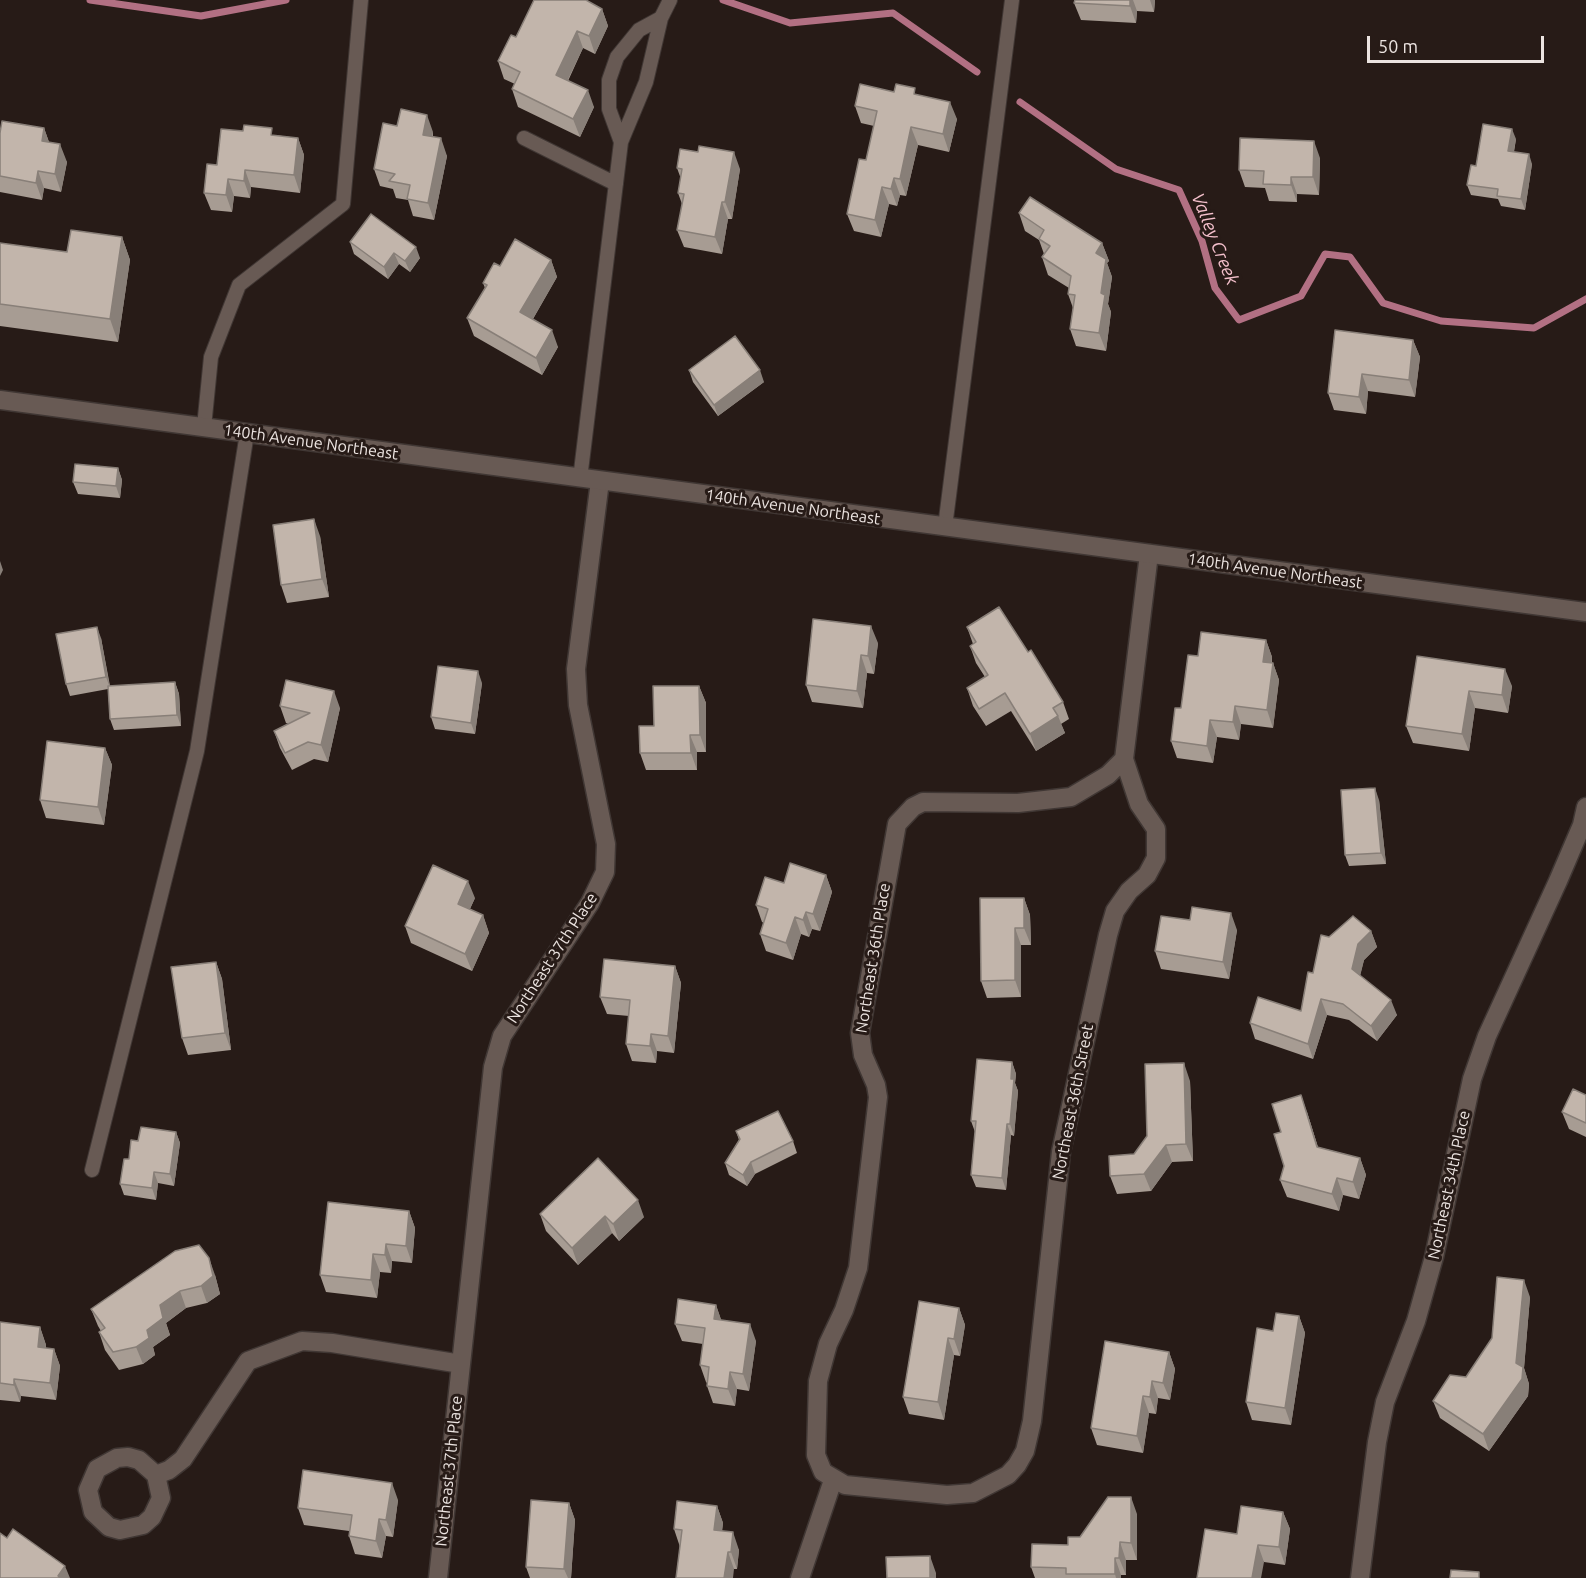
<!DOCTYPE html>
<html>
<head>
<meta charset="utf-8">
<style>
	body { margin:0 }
	#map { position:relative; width:1586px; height:1578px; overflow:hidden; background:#271b17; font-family:Ubuntu,sans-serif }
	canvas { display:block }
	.scale { position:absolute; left:1367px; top:36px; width:177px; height:27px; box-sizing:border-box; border:3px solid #ece4e1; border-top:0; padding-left:8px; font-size:18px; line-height:21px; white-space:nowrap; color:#ece4e1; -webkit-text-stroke:4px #271b17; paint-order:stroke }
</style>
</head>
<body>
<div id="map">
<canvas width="1586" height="1578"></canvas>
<div class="scale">50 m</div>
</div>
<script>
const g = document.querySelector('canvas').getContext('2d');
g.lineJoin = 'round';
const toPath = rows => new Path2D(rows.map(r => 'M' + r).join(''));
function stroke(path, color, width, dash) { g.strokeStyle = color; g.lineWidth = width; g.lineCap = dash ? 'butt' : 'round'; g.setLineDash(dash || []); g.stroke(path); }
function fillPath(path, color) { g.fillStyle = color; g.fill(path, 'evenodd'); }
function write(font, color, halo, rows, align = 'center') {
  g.font = font + ' Ubuntu,sans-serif'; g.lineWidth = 6; g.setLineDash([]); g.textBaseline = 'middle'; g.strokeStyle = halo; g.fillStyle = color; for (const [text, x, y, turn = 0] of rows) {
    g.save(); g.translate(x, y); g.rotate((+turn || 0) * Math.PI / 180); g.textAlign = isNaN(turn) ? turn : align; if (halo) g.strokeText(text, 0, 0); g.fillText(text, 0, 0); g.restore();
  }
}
const stream = toPath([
	[90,0,201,16,286,0],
	[723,0,790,23,893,13,977,72],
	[1020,102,1116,169,1179,190,1202,241,1215,288,1239,320,1301,296,1325,254,1350,257,1383,303,1441,321,1534,328,1586,299]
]);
const lane = toPath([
	[524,138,616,184],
	[621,142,646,82,661,18],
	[204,427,211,357,239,285,343,204,361,0],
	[580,479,621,142,609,109,609,80,617,57,639,30,661,18,670,0],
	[945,527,1012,0],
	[92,1170,197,751,247,433]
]);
const street = toPath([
	[1124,759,1108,775,1071,797,1018,803,923,802,913,807,897,824,860,1033,863,1055,876,1085,878,1097,858,1268,844,1310,828,1344,818,1381,816,1455,823,1472,845,1485,947,1495,973,1493,1008,1475,1017,1465,1025,1451,1032,1421,1061,1152,1108,935,1115,911,1129,891,1147,875,1156,858,1156,829,1139,804,1124,759,1149,554],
	[156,1475,161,1498,152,1517,143,1525,120,1530,109,1527,93,1512,88,1490,97,1469,117,1458,128,1457,139,1460,156,1475,169,1470,183,1459,248,1361,302,1341,332,1343,461,1364],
	[438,1578,493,1067,502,1036,590,903,605,872,606,844,578,705,576,669,600,481],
	[800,1578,833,1480],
	[1360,1578,1377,1442,1385,1402,1416,1321,1434,1257,1472,1079,1487,1036,1558,881,1582,825,1586,807]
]);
const secondary = toPath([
	[0,400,1586,612]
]);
const wall = toPath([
	[1075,0,1155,0,1154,12,1137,11,1136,23,1081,20,1074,3],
	[602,9,608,26,595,54,583,48,568,81,594,107,580,137,518,107,512,89,515,84,504,79,498,61,516,37],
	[894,92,918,95,957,119,949,152,918,145,906,196,900,195,897,206,889,204,881,237,854,231,847,214,866,160,874,126,861,123,855,106],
	[44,128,49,142,67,162,61,192,44,188,42,200,0,192,0,133],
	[433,132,433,137,447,156,434,220,413,216,408,200,396,198,393,189,380,186,374,169],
	[275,135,298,138,304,155,300,193,251,187,250,198,234,196,232,212,211,210,204,193,217,165],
	[1516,139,1514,152,1532,164,1525,210,1501,206,1498,199,1471,195,1467,185,1476,166],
	[1320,158,1319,195,1297,194,1297,202,1269,201,1265,188,1245,187,1239,170],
	[677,168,740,169,732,219,728,219,722,254,684,247,677,230,682,204,678,193,681,179],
	[1019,213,1102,243,1109,261,1107,263,1112,277,1108,304,1111,312,1106,351,1076,346,1070,329,1073,308,1068,294,1069,288,1048,275,1042,257,1044,254,1039,240,1025,231],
	[122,237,130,260,118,342,0,326,0,243,67,252],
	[350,242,420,258,410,272,399,264,388,279,354,254],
	[551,260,557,277,533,319,558,347,542,375,474,336,467,318,485,288,483,283,500,266],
	[1413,340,1420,357,1415,397,1368,391,1366,414,1334,410,1328,393],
	[689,370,764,382,718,416,693,382],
	[118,468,122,480,120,498,78,494,73,482],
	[320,536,329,597,287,603,281,585],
	[967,627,1028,652,1063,702,1069,719,1061,724,1065,733,1036,751,1011,711,986,726,973,706,967,688,985,677,976,663,970,646,973,644],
	[101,638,110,686,175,682,179,694,181,726,114,730,110,719,108,689,70,696,66,684],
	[1266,640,1272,657,1272,663,1273,663,1279,680,1273,728,1241,724,1239,740,1217,737,1213,763,1177,758,1171,741,1198,656],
	[878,643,874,674,867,673,863,708,812,702,806,685],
	[1417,656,1512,686,1508,713,1475,708,1469,751,1413,743,1406,726],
	[482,683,475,734,435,729,431,717],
	[699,686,706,703,706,752,697,752,697,770,646,770,640,753,654,726],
	[280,706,340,708,328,762,314,759,292,770,280,748,274,731,289,724,286,723],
	[105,748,112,765,104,825,46,818,40,800],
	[1379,800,1386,864,1349,866,1345,855],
	[826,875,832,892,820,931,812,929,809,937,801,934,793,960,766,951,760,934,764,923,762,922,756,905,784,883],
	[475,898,470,909,483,915,489,933,472,971,411,943,405,926],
	[1024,898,1030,915,1031,945,1021,945,1021,997,987,998,981,981],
	[1190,920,1237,930,1229,979,1161,969,1155,951],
	[1371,931,1377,947,1364,960,1360,975,1397,1015,1377,1041,1349,1020,1327,1015,1313,1059,1255,1039,1250,1023,1301,1011,1313,973],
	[216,962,222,979,231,1050,188,1055,182,1038],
	[675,966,681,983,674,1053,657,1051,656,1063,632,1061,626,1044,629,1016,607,1014,600,997],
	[1012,1062,1016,1074,1015,1083,1018,1091,1014,1136,1011,1135,1006,1190,976,1187,971,1175,975,1132,971,1121],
	[1190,1081,1193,1161,1172,1162,1151,1191,1117,1194,1110,1176,1134,1154],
	[1586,1095,1586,1137,1569,1129,1562,1112],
	[1307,1112,1318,1147,1360,1158,1366,1175,1359,1199,1343,1195,1339,1211,1287,1197,1280,1180,1284,1166,1281,1132],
	[736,1131,793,1141,797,1153,755,1174,747,1186,729,1175,725,1163,739,1140],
	[176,1132,180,1143,174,1186,158,1183,156,1200,124,1195,120,1184,129,1159,138,1141],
	[409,1211,415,1228,412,1263,392,1261,391,1273,380,1272,377,1298,326,1292,320,1275],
	[540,1214,644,1217,619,1241,612,1233,578,1265,546,1231],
	[215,1275,220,1294,207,1303,186,1308,166,1323,170,1335,153,1347,155,1355,143,1364,119,1370,105,1350,99,1332,101,1331,98,1326,91,1309],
	[1530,1297,1524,1368,1529,1384,1528,1396,1489,1451,1440,1418,1433,1401,1466,1377],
	[716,1305,721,1320,756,1341,749,1391,737,1389,735,1406,713,1403,707,1386,707,1383,706,1382,700,1365,703,1344,682,1341,675,1324],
	[959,1308,965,1325,960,1356,954,1355,944,1420,909,1414,903,1397],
	[1299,1316,1305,1333,1291,1425,1252,1420,1246,1402,1273,1331],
	[0,1322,40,1327,46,1345,46,1348,54,1349,60,1366,56,1400,21,1396,20,1402,0,1400,0,1404],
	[1169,1352,1175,1369,1170,1400,1158,1398,1156,1414,1149,1413,1143,1453,1097,1445,1091,1428],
	[398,1500,393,1537,386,1536,382,1558,355,1554,349,1536,349,1531,304,1525,298,1508],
	[569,1503,575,1520,571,1578,530,1578,526,1567],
	[717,1506,723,1523,722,1531,739,1550,737,1569,734,1569,680,1547,674,1529],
	[1283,1512,1290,1529,1285,1565,1264,1562,1237,1534],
	[1137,1514,1137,1560,1126,1560,1126,1575,1121,1575,1121,1578,1035,1578,1031,1567,1080,1537]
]);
const shadedWall = toPath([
	[1130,0,1133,0,1137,11,1136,23,1130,6],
	[1150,0,1155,0,1154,12],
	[602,9,608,26,595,54,589,36],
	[577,31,583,48,562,92,556,75],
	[588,90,594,107,580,137,573,119],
	[950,102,957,119,949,152,943,134],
	[427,115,433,132,429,152,423,135],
	[911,127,918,145,906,196,900,179],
	[44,128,50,145,42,141],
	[1512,129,1516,139,1512,161,1508,151],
	[298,138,304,155,300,193,294,175],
	[441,138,447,156,434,220,428,203],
	[1314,141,1320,158,1319,195,1313,177],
	[60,144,67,162,61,192,55,174],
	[734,152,740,169,732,219,725,202],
	[1529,154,1532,164,1525,210,1521,199],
	[245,170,251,187,250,198,244,181],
	[38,171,44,188,42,200,36,183],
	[1291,177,1297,194,1297,202,1291,185],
	[894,178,900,195,897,206,891,189],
	[228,179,234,196,232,212,226,195],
	[882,187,889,204,881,237,875,220],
	[722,202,728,219,722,254,715,237],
	[122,237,130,260,118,342,110,319],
	[1102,243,1109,261,1107,263,1112,277,1108,304,1111,312,1106,351,1099,333,1096,253],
	[416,247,420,258,410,272,405,261],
	[394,253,399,264,388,279,384,267],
	[551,260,557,277,527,329,520,312],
	[552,330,558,347,542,375,536,358],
	[1413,340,1420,357,1415,397,1409,380],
	[760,370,764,382,718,416,714,405],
	[1362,374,1368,391,1366,414,1359,397],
	[118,468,122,480,120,498,116,486],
	[314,519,320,536,329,597,322,579],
	[0,561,3,570,0,576],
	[871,626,878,643,874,674,868,656],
	[97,627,101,638,110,688,106,677],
	[1266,640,1272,657,1270,679,1263,662],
	[861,655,867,673,863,708,857,691],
	[1273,663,1279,680,1273,728,1267,710],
	[1505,669,1512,686,1508,713,1502,695],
	[478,671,482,683,475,734,471,723],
	[175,682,179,694,181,726,177,715],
	[699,686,706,703,706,752,700,735],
	[334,691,340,708,328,762,321,745],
	[1469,691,1475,708,1469,751,1462,734],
	[1235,706,1241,724,1239,740,1233,722],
	[1058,716,1065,733,1036,751,1030,734],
	[1210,720,1217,737,1213,763,1207,746],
	[690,735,697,752,697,770,691,753],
	[105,748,112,765,104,825,98,807],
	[1375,788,1379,800,1386,864,1381,853],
	[826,875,832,892,820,931,813,914],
	[468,881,475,898,464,921,458,904],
	[1024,898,1030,915,1031,945,1024,928],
	[806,912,812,929,809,937,803,920],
	[1231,913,1237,930,1229,979,1223,962],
	[483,915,489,933,472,971,465,954],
	[795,917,801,934,793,960,786,943],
	[1015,928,1021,945,1021,997,1015,980],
	[1371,931,1377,947,1364,960,1358,985,1352,969,1358,944],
	[216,962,222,979,231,1050,225,1033],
	[675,966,681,983,674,1053,668,1036],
	[1321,999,1327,1015,1313,1059,1308,1044],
	[1391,1000,1397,1015,1377,1041,1371,1026],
	[651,1034,657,1051,656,1063,650,1046],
	[1012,1062,1016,1074,1015,1083,1018,1091,1014,1136,1010,1124,1011,1079],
	[1184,1063,1190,1081,1193,1161,1186,1144],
	[1301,1095,1307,1112,1323,1164,1317,1147],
	[1007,1124,1011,1135,1006,1190,1002,1178],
	[176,1132,180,1143,174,1186,170,1174],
	[1166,1145,1172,1162,1151,1191,1144,1174],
	[1360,1158,1366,1175,1359,1199,1353,1182],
	[751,1162,755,1174,747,1186,743,1175],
	[154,1172,158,1183,156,1200,152,1188],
	[1337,1178,1343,1195,1339,1211,1332,1194],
	[638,1200,644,1217,619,1241,613,1224],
	[409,1211,415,1228,412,1263,406,1246],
	[605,1216,612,1233,578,1265,572,1248],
	[386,1244,392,1261,391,1273,385,1255],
	[373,1254,380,1272,377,1298,371,1280],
	[209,1258,215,1275,220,1294,207,1303,201,1286],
	[1524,1280,1530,1297,1524,1368,1529,1384,1528,1396,1489,1451,1483,1434,1516,1363],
	[180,1291,186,1308,166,1323,170,1335,153,1347,155,1355,143,1364,136,1347,160,1305],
	[716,1305,722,1322,714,1319],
	[959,1308,965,1325,960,1356,954,1339],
	[1299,1316,1305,1333,1291,1425,1285,1408],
	[750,1324,756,1341,749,1391,743,1374],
	[40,1327,46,1345,44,1364,38,1347],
	[948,1338,954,1355,944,1420,938,1402],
	[54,1349,60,1366,56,1400,50,1383],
	[1169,1352,1175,1369,1170,1400,1163,1383],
	[730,1372,737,1389,735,1406,728,1389],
	[14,1379,21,1396,20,1402,14,1385],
	[1152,1381,1158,1398,1156,1414,1150,1397],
	[1143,1396,1149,1413,1143,1453,1137,1436],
	[392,1483,398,1500,393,1537,386,1520],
	[1131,1497,1137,1514,1137,1560,1131,1543],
	[569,1503,575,1520,571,1578,568,1578,564,1569],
	[717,1506,723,1523,720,1547,714,1530],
	[1283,1512,1290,1529,1285,1565,1279,1547],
	[379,1519,386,1536,382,1558,376,1541],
	[733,1532,739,1550,737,1569,731,1552],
	[1120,1542,1126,1560,1126,1575,1119,1558],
	[1258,1545,1264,1562,1261,1578,1252,1578],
	[728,1552,734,1569,733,1578,724,1578],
	[930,1556,936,1573,936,1578,930,1578],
	[1115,1558,1121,1575,1121,1578,1116,1578,1115,1574],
	[65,1566,70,1578,59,1578,58,1576]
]);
const building = toPath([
	[534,0,586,0,602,9,589,36,577,31,556,75,588,90,573,119,512,89,520,72,498,61,511,35,516,37,534,0],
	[1075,0,1130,0,1130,6,1074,3,1075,0],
	[860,84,894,92,896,84,915,88,914,94,950,102,943,134,911,127,900,179,894,178,891,189,882,187,875,220,847,214,859,159,866,160,877,111,855,106,860,84],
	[401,109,427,115,423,135,441,138,428,203,407,199,410,185,389,181,395,174,374,169,383,123,397,126,401,109],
	[2,121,44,128,42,141,60,144,55,174,38,171,36,183,0,176,0,133,2,121],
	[1483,124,1512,129,1508,151,1529,154,1521,199,1497,196,1498,189,1467,185,1471,165,1476,166,1483,124],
	[244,125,272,128,271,135,298,138,294,175,245,170,244,181,228,179,226,195,204,193,207,164,217,165,221,129,243,131,244,125],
	[1240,138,1314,141,1313,177,1291,177,1291,185,1263,184,1264,171,1239,170,1240,138],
	[699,146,734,152,725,202,722,202,715,237,677,230,684,194,678,193,682,169,677,168,680,149,698,152,699,146],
	[1030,197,1102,243,1096,253,1106,259,1101,293,1105,295,1099,333,1070,329,1075,295,1068,294,1071,276,1042,257,1050,246,1039,239,1044,230,1019,213,1030,197],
	[371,214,416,247,405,261,394,253,384,267,350,242,371,214],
	[71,230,122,237,110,319,0,304,0,243,67,252,71,230],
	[515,239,551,260,520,312,552,330,536,358,467,318,487,285,483,283,494,263,500,266,515,239],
	[1335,330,1413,340,1409,380,1362,374,1359,397,1328,393,1335,330],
	[735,336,760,370,714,405,689,370,735,336],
	[75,464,118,468,116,486,73,482,75,464],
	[314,519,322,579,281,585,273,525,314,519],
	[999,607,1028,652,1031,650,1063,702,1053,708,1058,716,1030,734,1005,693,979,709,967,688,988,675,970,646,976,642,967,627,999,607],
	[813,619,871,626,868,656,861,655,857,691,806,685,813,619],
	[97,627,106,677,66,684,56,634,97,627],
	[1201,632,1266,640,1263,662,1273,663,1267,710,1235,706,1233,722,1210,720,1207,746,1171,741,1175,708,1181,708,1188,655,1198,656,1201,632],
	[1417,656,1505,669,1502,695,1469,691,1462,734,1406,726,1417,656],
	[438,666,478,671,471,723,431,717,438,666],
	[286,680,334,691,321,745,308,742,285,753,274,731,310,713,280,706,286,680],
	[175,682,177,715,110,719,108,686,175,682],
	[653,686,699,686,700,735,690,735,691,753,640,753,639,726,654,726,653,686],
	[47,741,105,748,98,807,40,800,47,741],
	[1375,788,1381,853,1345,855,1341,790,1375,788],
	[790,863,826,875,813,914,806,912,803,920,795,917,786,943,760,934,768,909,756,905,765,877,784,883,790,863],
	[433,865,468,881,458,904,483,915,465,954,405,926,433,865],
	[980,898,1024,898,1024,928,1015,928,1015,980,981,981,980,898],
	[1192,907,1231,913,1223,962,1155,951,1161,916,1190,920,1192,907],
	[1353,916,1371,931,1358,944,1352,969,1391,1000,1371,1026,1343,1004,1321,999,1308,1044,1250,1023,1258,997,1301,1011,1308,972,1313,973,1321,935,1329,937,1353,916],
	[604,959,675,966,668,1036,651,1034,650,1046,626,1044,630,1000,600,997,604,959],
	[216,962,225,1033,182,1038,171,967,216,962],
	[977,1059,1012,1062,1011,1079,1014,1079,1010,1124,1007,1124,1002,1178,971,1175,976,1121,971,1121,977,1059],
	[1184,1063,1186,1144,1166,1145,1144,1174,1110,1176,1109,1156,1134,1154,1147,1136,1145,1064,1184,1063],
	[1573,1089,1586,1095,1586,1123,1562,1112,1573,1089],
	[1301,1095,1317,1147,1360,1158,1353,1182,1337,1178,1332,1194,1280,1180,1284,1166,1274,1134,1281,1132,1272,1104,1301,1095],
	[778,1111,793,1141,751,1162,743,1175,725,1163,740,1139,736,1131,778,1111],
	[141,1127,176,1132,170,1174,154,1172,152,1188,120,1184,124,1159,129,1159,131,1140,138,1141,141,1127],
	[598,1158,638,1200,613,1224,605,1216,572,1248,540,1214,598,1158],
	[328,1202,409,1211,406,1246,386,1244,385,1255,373,1254,371,1280,320,1275,328,1202],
	[199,1245,209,1258,213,1276,201,1286,180,1291,160,1305,163,1318,147,1330,149,1338,136,1347,113,1352,99,1332,105,1328,91,1309,175,1251,199,1245],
	[1497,1277,1524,1280,1516,1363,1523,1367,1522,1379,1483,1434,1433,1401,1450,1375,1466,1377,1492,1338,1497,1277],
	[678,1299,716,1305,714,1319,750,1324,743,1374,730,1372,728,1389,707,1386,709,1367,700,1365,705,1328,675,1324,678,1299],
	[919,1301,959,1308,954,1339,948,1338,938,1402,903,1397,919,1301],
	[1276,1313,1299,1316,1285,1408,1246,1402,1257,1328,1273,1331,1276,1313],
	[0,1322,40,1327,38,1347,54,1349,50,1383,14,1379,14,1385,0,1383,0,1322],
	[1105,1341,1169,1352,1163,1383,1152,1381,1150,1397,1143,1396,1137,1436,1091,1428,1105,1341],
	[303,1470,392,1483,386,1520,379,1519,376,1541,349,1536,352,1515,298,1508,303,1470],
	[1108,1497,1131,1497,1131,1543,1120,1542,1119,1558,1115,1558,1115,1574,1066,1574,1066,1568,1031,1567,1032,1544,1068,1545,1068,1537,1080,1537,1108,1497],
	[531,1500,569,1503,564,1569,526,1567,531,1500],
	[677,1501,717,1506,714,1530,733,1532,731,1552,728,1552,724,1578,676,1578,682,1530,674,1529,677,1501],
	[1241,1506,1283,1512,1279,1547,1258,1545,1252,1578,1197,1578,1205,1529,1237,1534,1241,1506],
	[13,1529,65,1566,58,1576,61,1578,0,1578,0,1533,7,1538,13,1529],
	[930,1556,930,1578,887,1578,886,1557,930,1556],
	[1451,1570,1479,1572,1479,1578,1450,1578,1451,1570]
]);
const streetNames = [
	["140th Avenue Northeast",311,442,8],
	["140th Avenue Northeast",793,507,8],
	["140th Avenue Northeast",1275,571,8],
	["Northeast 37th Place",552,958,-57],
	["Northeast 36th Place",873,958,-81],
	["Northeast 36th Street",1073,1102,-79],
	["Northeast 34th Place",1449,1185,-78],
	["Northeast 37th Place",449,1471,-84]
];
const waterNames = [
	["Valley Creek",1215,239,68]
];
stroke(stream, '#b27083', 7);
stroke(lane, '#403734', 16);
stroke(street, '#403734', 21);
stroke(secondary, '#403734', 21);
stroke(lane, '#685a54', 14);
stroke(street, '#685a54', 18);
stroke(secondary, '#685a54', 18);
fillPath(wall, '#a79c93');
fillPath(shadedWall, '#887f78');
fillPath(building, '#c2b5ab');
stroke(building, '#887f78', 1.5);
write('16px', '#ece4e1', '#271b17', streetNames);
write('italic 18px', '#f4c0cc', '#271b17', waterNames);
</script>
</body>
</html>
